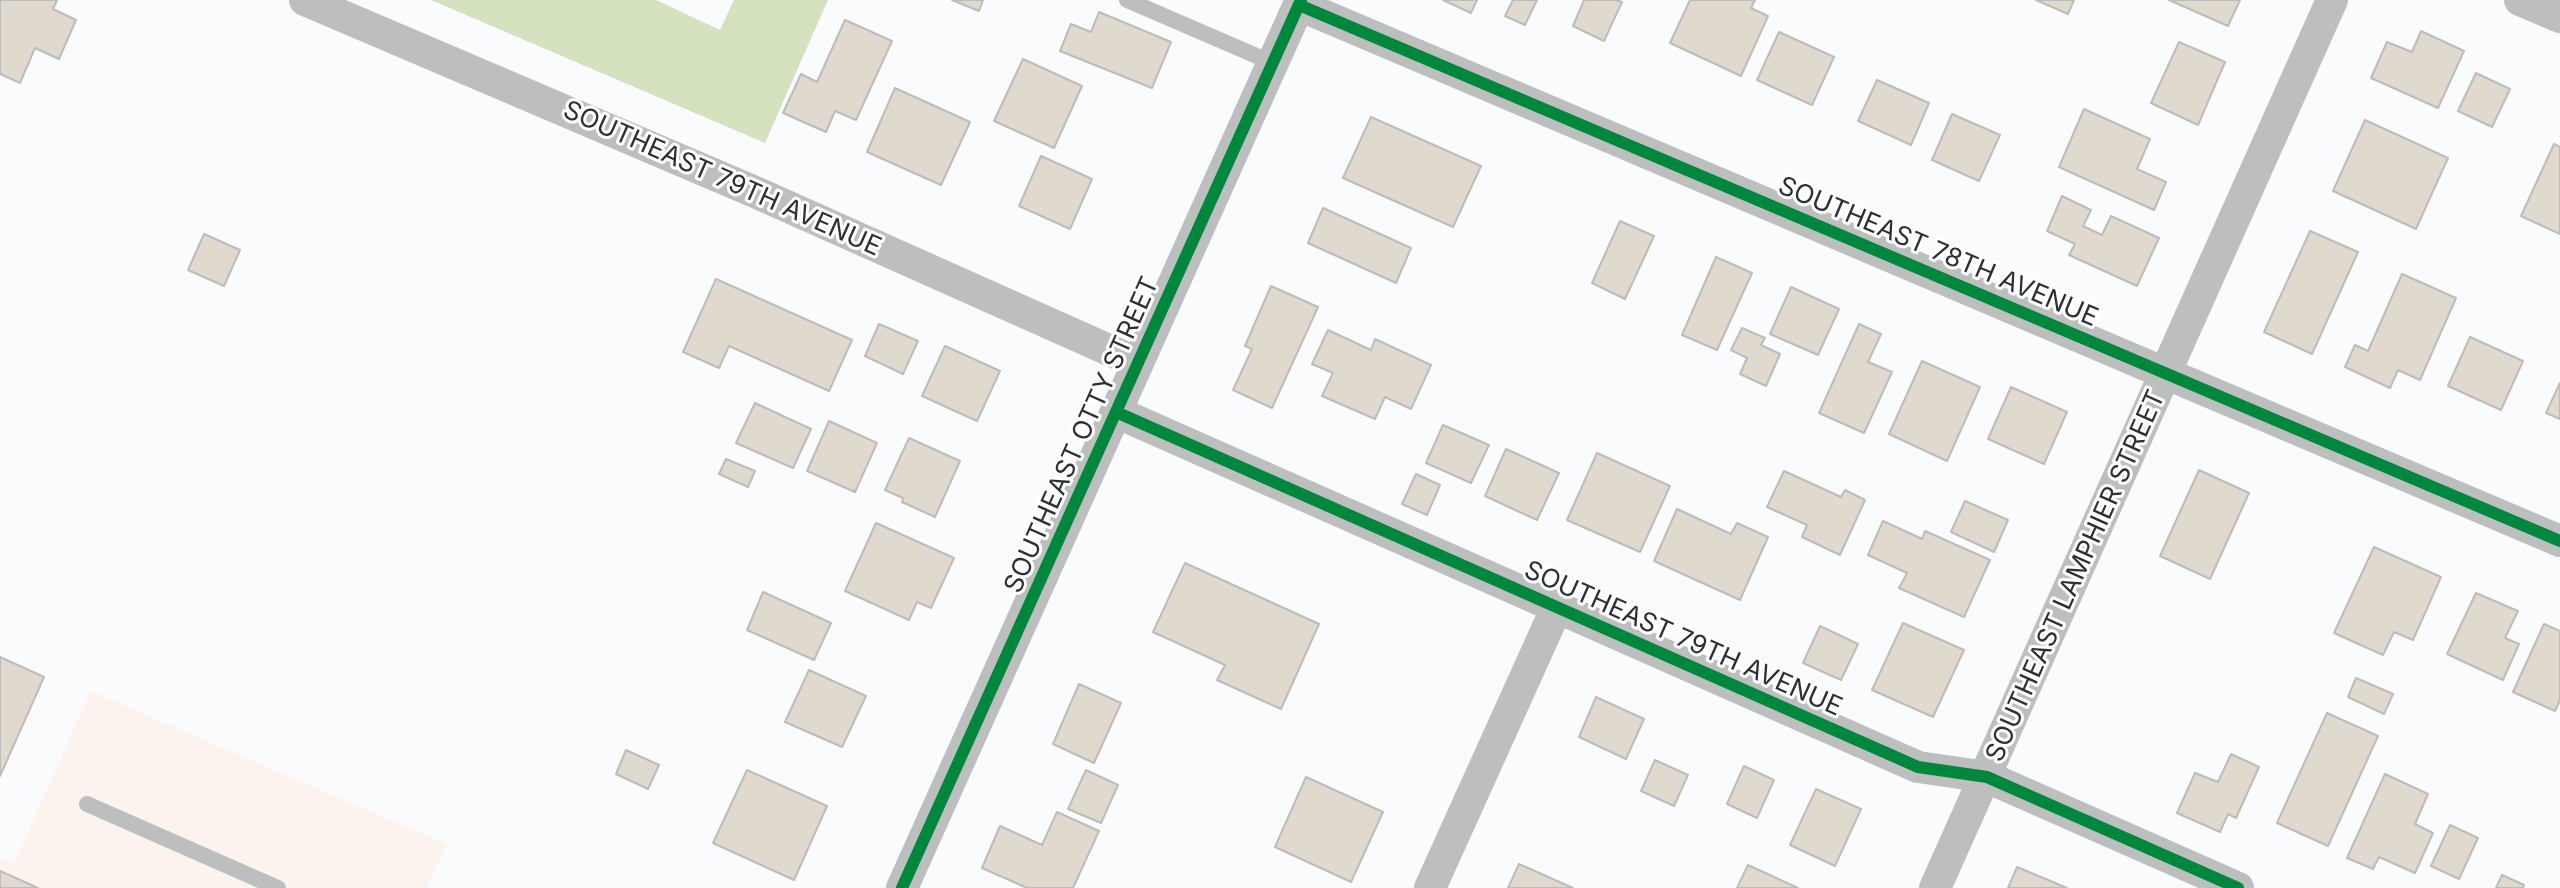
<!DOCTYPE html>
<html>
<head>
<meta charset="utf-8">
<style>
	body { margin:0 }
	canvas { display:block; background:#fafbfd }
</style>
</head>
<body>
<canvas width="2560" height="888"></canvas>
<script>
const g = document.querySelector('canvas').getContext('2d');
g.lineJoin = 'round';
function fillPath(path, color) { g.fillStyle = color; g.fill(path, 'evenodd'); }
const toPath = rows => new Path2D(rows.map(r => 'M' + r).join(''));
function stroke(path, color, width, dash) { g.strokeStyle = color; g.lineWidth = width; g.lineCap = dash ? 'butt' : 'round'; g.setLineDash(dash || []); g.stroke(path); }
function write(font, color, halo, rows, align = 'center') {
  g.font = font + ' Inter,sans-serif'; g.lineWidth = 6; g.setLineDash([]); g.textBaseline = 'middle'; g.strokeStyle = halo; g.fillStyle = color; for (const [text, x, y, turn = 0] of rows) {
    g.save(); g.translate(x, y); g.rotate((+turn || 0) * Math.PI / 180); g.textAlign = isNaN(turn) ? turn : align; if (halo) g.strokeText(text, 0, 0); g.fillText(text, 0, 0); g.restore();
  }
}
const commercial = toPath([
	[91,691,447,844,426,888,0,888,0,858,14,864]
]);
const forest = toPath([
	[431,0,656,0,720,30,734,0,828,0,765,143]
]);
const building = toPath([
	[0,0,57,0,53,9,76,20,59,59,35,48,20,83,0,74,0,0],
	[952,0,983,0,979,11,952,0],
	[1443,0,1477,0,1471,13,1443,0],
	[1513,0,1537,0,1525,25,1505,16,1513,0],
	[1584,0,1616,0,1622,2,1604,41,1573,26,1584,0],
	[1690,0,1755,0,1751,8,1768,16,1741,76,1670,43,1690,0],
	[2036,0,2074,0,2068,14,2036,0],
	[2169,0,2240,0,2228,26,2169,0],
	[1099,12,1171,42,1152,88,1060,51,1071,24,1091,32,1099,12],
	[845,20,892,41,856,120,835,111,826,132,783,113,801,74,817,82,845,20],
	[2421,31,2464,51,2438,108,2371,78,2387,42,2412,52,2421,31],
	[1779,32,1834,57,1812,105,1757,80,1779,32],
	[2179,42,2225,62,2198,125,2151,103,2179,42],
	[1023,59,1082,86,1054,148,994,121,1023,59],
	[2476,73,2510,89,2492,127,2458,111,2476,73],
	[1877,80,1929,103,1911,145,1858,121,1877,80],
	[895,88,970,122,941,185,867,152,895,88],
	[2084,109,2150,139,2137,169,2166,182,2154,210,2059,167,2084,109],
	[1952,114,2000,135,1979,181,1932,160,1952,114],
	[1371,117,1481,166,1453,227,1343,178,1371,117],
	[2365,120,2448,158,2416,229,2333,191,2365,120],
	[2554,144,2560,147,2560,234,2521,216,2554,144],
	[1041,156,1092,179,1070,229,1019,206,1041,156],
	[2062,196,2091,210,2083,226,2102,235,2111,216,2159,238,2137,286,2069,255,2075,244,2047,231,2062,196],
	[1323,208,1411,248,1396,283,1308,243,1323,208],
	[1620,221,1654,236,1625,299,1592,283,1620,221],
	[2310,231,2358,252,2312,354,2264,332,2310,231],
	[204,234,240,250,224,286,188,270,204,234],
	[1716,257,1752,273,1717,350,1682,335,1716,257],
	[2402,274,2456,298,2420,380,2398,370,2390,388,2345,367,2355,345,2368,351,2402,274],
	[716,279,852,340,829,391,729,346,719,368,683,352,716,279],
	[1271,286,1318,307,1272,408,1233,390,1252,349,1245,346,1271,286],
	[1791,287,1839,309,1818,355,1770,334,1791,287],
	[879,324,918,341,903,374,865,356,879,324],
	[1859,324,1881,334,1868,362,1892,372,1864,433,1819,413,1859,324],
	[1742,328,1765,338,1761,345,1780,354,1766,386,1740,374,1747,358,1731,350,1742,328],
	[1328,330,1371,350,1375,339,1431,365,1411,409,1385,397,1375,419,1322,396,1333,373,1312,364,1328,330],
	[2470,337,2523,361,2501,410,2448,386,2470,337],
	[945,346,1000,371,977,421,922,396,945,346],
	[1922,361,1980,387,1947,461,1889,434,1922,361],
	[2560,383,2560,419,2546,413,2560,383],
	[2011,387,2067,412,2044,464,1988,439,2011,387],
	[755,403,811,429,793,468,736,443,755,403],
	[829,421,877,443,855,492,807,471,829,421],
	[1443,425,1489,445,1471,483,1426,463,1443,425],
	[909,438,960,461,935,517,902,502,903,498,885,490,909,438],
	[1506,449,1559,473,1537,520,1485,496,1506,449],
	[1597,453,1670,486,1640,552,1567,520,1597,453],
	[726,459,755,471,748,487,719,474,726,459],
	[2199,470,2249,493,2210,579,2160,556,2199,470],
	[1784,471,1841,497,1845,490,1865,500,1840,555,1802,537,1807,525,1767,507,1784,471],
	[1416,474,1440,485,1427,515,1402,504,1416,474],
	[1965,501,2008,520,1994,552,1951,532,1965,501],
	[1677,509,1731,534,1737,523,1768,537,1740,600,1654,561,1677,509],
	[1883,521,1922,539,1925,531,1990,560,1964,617,1899,588,1907,573,1868,555,1883,521],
	[876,523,954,558,931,608,917,602,909,620,845,591,876,523],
	[2374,547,2441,577,2413,640,2394,632,2383,655,2334,633,2374,547],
	[1185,563,1319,624,1281,709,1217,680,1225,665,1153,632,1185,563],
	[763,592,831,623,814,660,747,630,763,592],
	[2476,593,2518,611,2505,638,2519,644,2503,680,2447,654,2476,593],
	[1903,623,1964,650,1933,717,1872,690,1903,623],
	[2544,624,2560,631,2560,700,2555,711,2513,692,2544,624],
	[1820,626,1858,644,1841,680,1803,663,1820,626],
	[0,657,44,677,0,776,0,657],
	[809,670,866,696,842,747,785,722,809,670],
	[2356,678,2393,694,2384,714,2348,697,2356,678],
	[1079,684,1121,703,1094,763,1053,744,1079,684],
	[1596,697,1644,719,1626,759,1579,737,1596,697],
	[2327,713,2378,736,2328,846,2277,823,2327,713],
	[626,750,659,765,648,789,616,774,626,750],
	[2231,754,2259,767,2236,818,2228,814,2220,832,2177,813,2195,773,2218,782,2231,754],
	[1655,760,1688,775,1674,806,1641,791,1655,760],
	[1744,766,1774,780,1757,818,1727,804,1744,766],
	[747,770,827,806,794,880,713,843,747,770],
	[1086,770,1118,785,1101,823,1068,809,1086,770],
	[2385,774,2428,794,2415,824,2433,833,2415,873,2379,857,2373,869,2347,858,2385,774],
	[1306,777,1383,812,1351,882,1275,847,1306,777],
	[1816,789,1861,809,1835,866,1790,845,1816,789],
	[1057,812,1099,831,1073,888,1027,888,982,868,1000,826,1042,845,1057,812],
	[2450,825,2478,838,2459,879,2431,866,2450,825],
	[1519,864,1573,888,1508,888,1519,864],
	[1748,865,1798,888,1737,888,1748,865],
	[2017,867,2067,888,2008,888,2017,867],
	[0,871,38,888,0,888,0,871],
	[2502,875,2524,885,2523,888,2496,888,2502,875]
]);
const service = toPath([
	[1127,0,1273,63],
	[87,804,278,888]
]);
const minor = toPath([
	[305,0,755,192,1138,363],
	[2520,0,2560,17],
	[1299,5,2560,541],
	[1116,412,1918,767,1987,777,2238,888],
	[902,888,1301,0],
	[1430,888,1557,607],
	[1935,888,2332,0]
]);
const cycleway = toPath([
	[1299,5,2560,541],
	[1116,412,1918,767,1987,777,2238,888],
	[902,888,1301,0]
]);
const streetNames = [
	["SOUTHEAST 79TH AVENUE",722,179,24],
	["SOUTHEAST 78TH AVENUE",1938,252,23],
	["SOUTHEAST OTTY STREET",1082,435,-66],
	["SOUTHEAST LAMPHIER STREET",2076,576,-66],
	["SOUTHEAST 79TH AVENUE",1683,639,24]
];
fillPath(commercial, '#fcf3ee');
fillPath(forest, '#d4e2bf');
fillPath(building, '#e0d9ce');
stroke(building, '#bdbcbc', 2);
stroke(service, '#bdbebe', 16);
stroke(minor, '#bdbebe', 32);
stroke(cycleway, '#00873e', 12);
write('26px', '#2d2f33', '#fff', streetNames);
</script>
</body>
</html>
